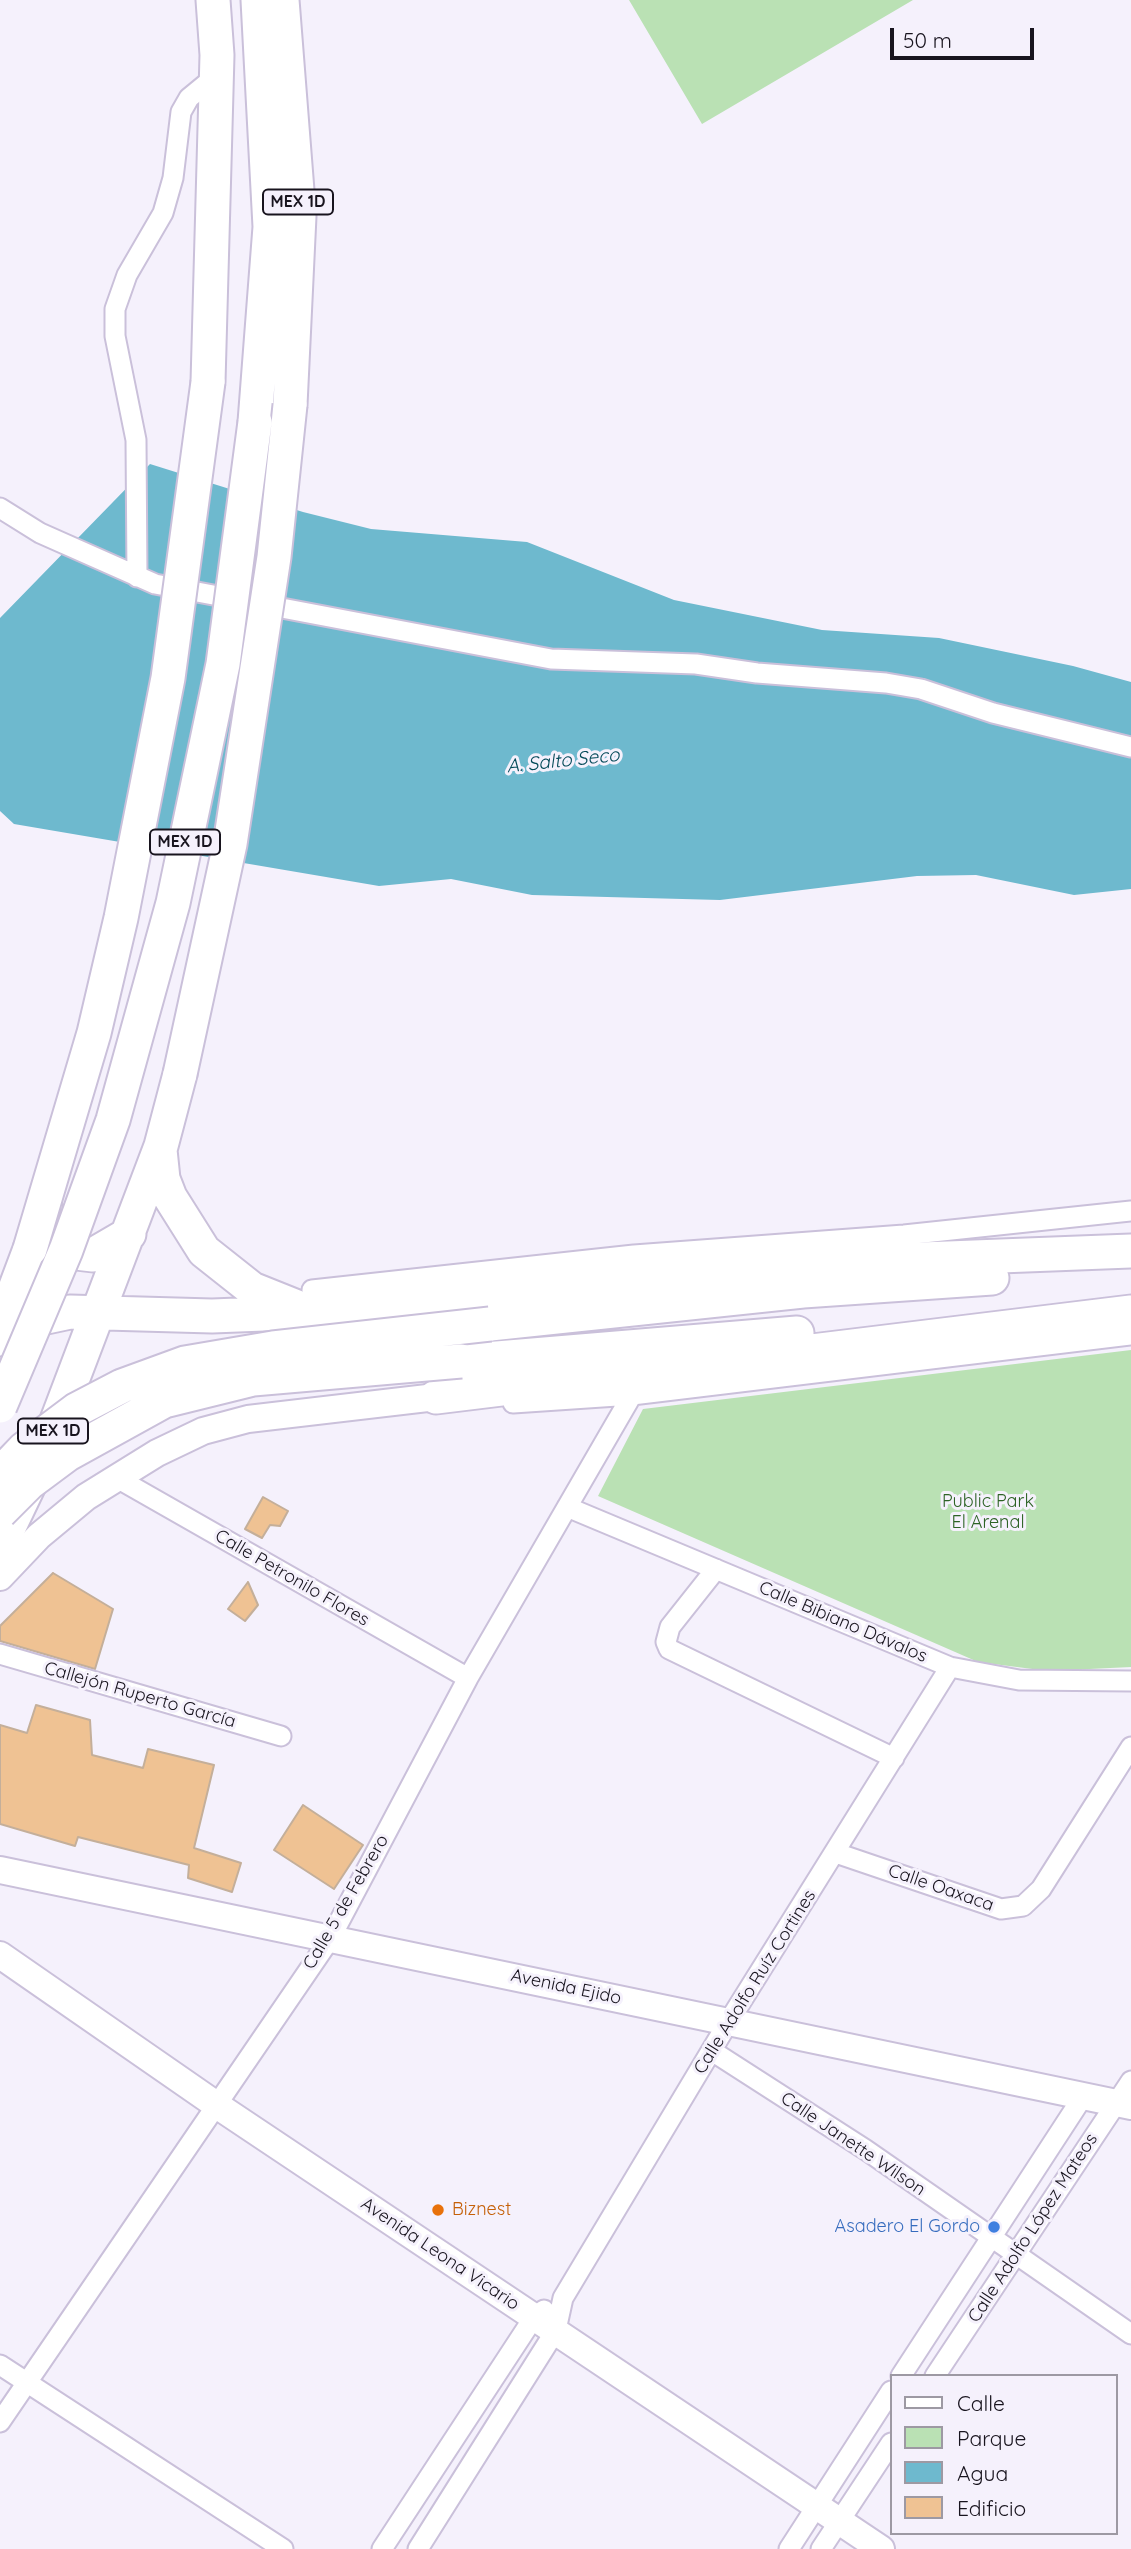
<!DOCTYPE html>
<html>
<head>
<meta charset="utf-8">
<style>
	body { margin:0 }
	#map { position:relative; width:1131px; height:2549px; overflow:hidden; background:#f5f1fc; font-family:Quicksand,sans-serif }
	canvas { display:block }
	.legend { position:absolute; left:890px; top:2374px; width:228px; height:161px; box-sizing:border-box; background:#f5f1fc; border:2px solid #9d99a3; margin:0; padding:9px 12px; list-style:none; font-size:21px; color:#18141e }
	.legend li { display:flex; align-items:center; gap:14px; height:35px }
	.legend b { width:35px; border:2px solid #9d99a3 }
	.scale { position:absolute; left:890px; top:28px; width:144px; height:32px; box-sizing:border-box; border:4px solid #18141e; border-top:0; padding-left:9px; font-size:21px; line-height:24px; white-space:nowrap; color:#18141e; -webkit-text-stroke:5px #f5f1fc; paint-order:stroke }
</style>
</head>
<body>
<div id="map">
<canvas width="1131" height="2549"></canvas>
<ul class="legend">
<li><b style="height:9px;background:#fff"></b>Calle</li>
<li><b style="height:19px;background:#bae1b4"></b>Parque</li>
<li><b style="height:19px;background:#6eb9ce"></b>Agua</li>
<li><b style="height:19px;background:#efc293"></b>Edificio</li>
</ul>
<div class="scale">50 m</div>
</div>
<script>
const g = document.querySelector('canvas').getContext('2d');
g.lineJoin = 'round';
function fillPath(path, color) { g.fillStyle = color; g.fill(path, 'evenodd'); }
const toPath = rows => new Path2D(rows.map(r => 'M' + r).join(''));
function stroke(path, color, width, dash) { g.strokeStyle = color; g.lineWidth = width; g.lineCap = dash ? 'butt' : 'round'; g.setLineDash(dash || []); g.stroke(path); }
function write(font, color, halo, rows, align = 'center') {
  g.font = font + ' Quicksand,sans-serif'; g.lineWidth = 6; g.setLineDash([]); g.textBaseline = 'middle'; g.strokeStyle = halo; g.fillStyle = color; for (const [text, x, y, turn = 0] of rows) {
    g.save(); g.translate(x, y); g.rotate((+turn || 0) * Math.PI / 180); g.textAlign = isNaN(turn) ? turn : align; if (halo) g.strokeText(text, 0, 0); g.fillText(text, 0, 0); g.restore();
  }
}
const green = toPath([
	[629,0,913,0,702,124],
	[1131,1350,1131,1667,1048,1671,978,1662,598,1496,643,1409]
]);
const water = toPath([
	[150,464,303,512,371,529,527,542,674,600,822,630,939,638,1073,666,1131,682,1131,889,1074,895,976,875,917,876,720,900,532,895,451,879,379,886,14,824,0,811,0,618]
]);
const building = toPath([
	[263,1497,288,1511,280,1526,270,1525,262,1538,245,1529,263,1497],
	[53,1573,113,1609,95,1669,0,1641,0,1626,53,1573],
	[248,1582,258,1605,245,1621,228,1609,248,1582],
	[36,1705,90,1720,92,1755,143,1768,148,1749,214,1765,194,1848,241,1863,232,1892,188,1878,189,1865,78,1837,75,1846,0,1824,0,1725,27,1733,36,1705],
	[303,1805,363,1845,334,1889,274,1850,303,1805]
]);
const street = toPath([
	[0,508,40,533,155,584,551,659,696,664,757,673,886,683,921,689,993,713,1131,747],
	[137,577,136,440,115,336,115,309,127,275,163,213,173,178,181,112,189,98,217,75],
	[312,1290,634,1255,904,1235,1131,1211],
	[513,1403,632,1395,1131,1335],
	[117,1478,468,1678],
	[567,1507,950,1667,1019,1680,1131,1681],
	[716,1569,670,1627,666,1642,669,1649,894,1758],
	[0,1654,281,1736],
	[836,1853,1001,1909,1023,1906,1041,1889,1131,1747],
	[712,2051,866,2150,1131,2334],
	[0,2365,283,2549],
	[901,2376,1084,2095],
	[935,2376,1131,2081],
	[0,2422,330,1939,468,1678,632,1395],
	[382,2549,534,2317,544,2310],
	[418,2549,556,2330,563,2298,729,2021,950,1667],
	[789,2549,891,2391],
	[821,2549,891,2443]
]);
const secondary = toPath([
	[0,1577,39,1536,86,1497,157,1453,203,1431,248,1419,436,1397],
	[0,1870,1131,2106],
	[0,1955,215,2104,881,2549]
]);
const highway = toPath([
	[282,0,299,216,290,405],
	[208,382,217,55,213,0],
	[255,422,270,227,258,0],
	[160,1150,163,1179,170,1197,204,1251,252,1289,297,1307],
	[44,1206,57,1240,76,1253,93,1255,129,1234],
	[490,1324,803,1291,992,1278],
	[0,1329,30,1249],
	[0,1339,23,1322,70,1312,212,1316,316,1312,743,1269,870,1261,1131,1251],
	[461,1361,797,1333],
	[436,1397,1131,1312],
	[51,1436,161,1146,180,1074],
	[0,1546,29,1485]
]);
const highwayBridge = toPath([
	[180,1074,230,844,274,557,290,405],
	[30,1249,94,1033,121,918,168,678,208,382],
	[0,1406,66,1250,113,1120,173,903,223,664,255,422],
	[0,1474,24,1449,76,1410,122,1386,185,1363,273,1348,490,1324],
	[0,1512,29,1483,68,1454,164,1401,253,1379,461,1361]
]);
const markers = [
	[438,2210,7,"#e8710a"],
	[994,2227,7,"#3f7fe0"]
];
const shields = [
	[298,202,70],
	[185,842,70],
	[53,1431,70]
];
const shieldNames = [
	["MEX 1D",298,202],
	["MEX 1D",185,842],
	["MEX 1D",53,1431]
];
const parkNames = [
	["Public Park",988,1502],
	["El Arenal",988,1523]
];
const streetNames = [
	["Calle Petronilo Flores",292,1578,30],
	["Calle Bibiano Dávalos",843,1622,23],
	["Callejón Ruperto García",140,1695,16],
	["Calle Oaxaca",941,1888,19],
	["Calle 5 de Febrero",346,1902,-60],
	["Calle Adolfo Ruíz Cortines",755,1982,-58],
	["Avenida Ejido",566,1987,12],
	["Calle Janette Wilson",853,2144,34],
	["Calle Adolfo López Mateos",1033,2228,-57],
	["Avenida Leona Vicario",440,2254,34]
];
const foodNames = [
	["Biznest",452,2210]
];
const shopNames = [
	["Asadero El Gordo",980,2227]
];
const waterNames = [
	["A. Salto Seco",563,761,-6]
];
fillPath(green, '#bae1b4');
fillPath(water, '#6eb9ce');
fillPath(building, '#efc293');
stroke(building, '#c4af9a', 2);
stroke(street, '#cac0da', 23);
stroke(secondary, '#cac0da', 30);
stroke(highway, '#cac0da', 37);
stroke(street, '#fff', 19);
stroke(secondary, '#fff', 26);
stroke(highway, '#fff', 33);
stroke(highwayBridge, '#cac0da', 37, []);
stroke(highwayBridge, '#fff', 33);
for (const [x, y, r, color] of markers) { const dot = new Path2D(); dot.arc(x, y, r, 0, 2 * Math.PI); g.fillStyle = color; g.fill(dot); stroke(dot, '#f5f1fc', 2.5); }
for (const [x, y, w] of shields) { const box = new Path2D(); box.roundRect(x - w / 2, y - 12.5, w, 25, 5); g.fillStyle = '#f5f1fc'; g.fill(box); stroke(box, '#18141e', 2); }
write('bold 16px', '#18141e', null, shieldNames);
write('18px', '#2d6325', '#f5f1fc', parkNames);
write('18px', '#18141e', '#f5f1fc', streetNames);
write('18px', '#c56008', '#f5f1fc', foodNames, 'left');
write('18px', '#366cbe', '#f5f1fc', shopNames, 'right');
write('italic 19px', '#044a59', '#f5f1fc', waterNames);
</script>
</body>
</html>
